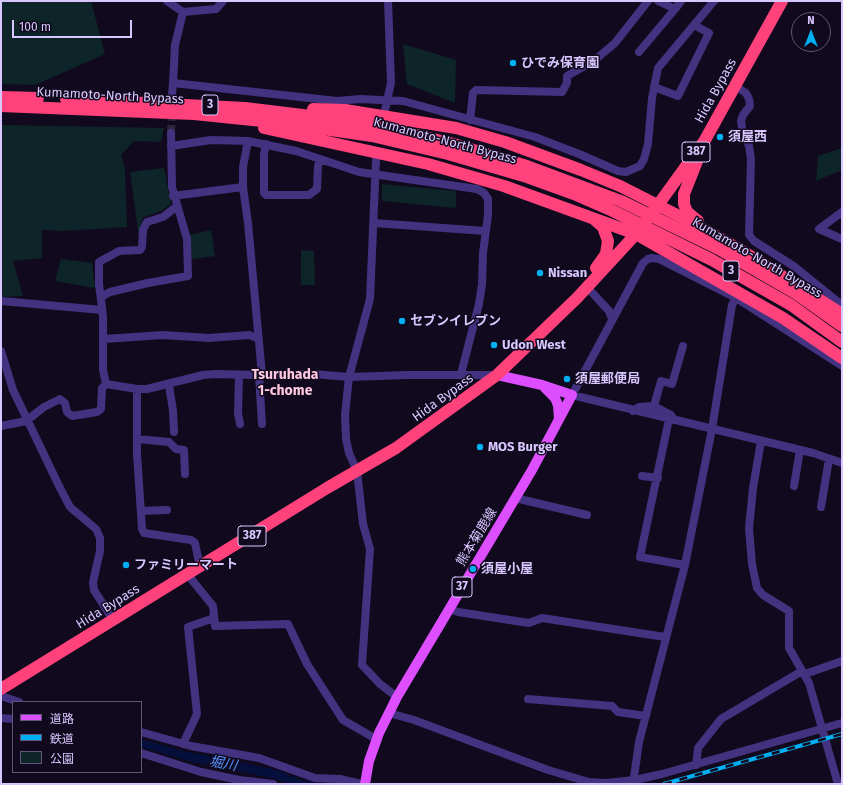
<!DOCTYPE html>
<html>
<head>
<meta charset="utf-8">
<style>
	body { margin:0 }
	#map { position:relative; width:843px; height:785px; overflow:hidden; background:#110a1e; font-family:"Fira Sans","Noto Sans JP",sans-serif }
	canvas { display:block }
	.frame { position:absolute; inset:0; border:2px solid #d8c7ff; pointer-events:none }
	.legend { position:absolute; left:12px; top:701px; width:130px; height:72px; box-sizing:border-box; background:#110a1e; border:1px solid #615678; margin:0; padding:5px 7px; list-style:none; font-size:12px; color:#d8c7ff }
	.legend li { display:flex; align-items:center; gap:8px; height:20px }
	.legend b { width:20px; border:1px solid #615678 }
	.north { position:absolute; left:791px; top:12px; width:40px; height:40px; box-sizing:border-box; background:#110a1e; border:1px solid #615678; border-radius:50%; rotate:0deg; font-size:11px; font-weight:700; line-height:16px; text-align:center; color:#d8c7ff }
	.north::after { content:''; display:block; margin:auto; width:14px; height:18px; background:#00aef2; clip-path:polygon(50% 0,100% 100%,50% 72%,0 100%) }
	.scale { position:absolute; left:12px; top:20px; width:120px; height:18px; box-sizing:border-box; border:2px solid #d8c7ff; border-top:0; padding-left:5px; font-size:12px; line-height:14px; white-space:nowrap; color:#d8c7ff; -webkit-text-stroke:3px #110a1e; paint-order:stroke }
</style>
</head>
<body>
<div id="map">
<canvas width="843" height="785"></canvas>
<div class="frame"></div>
<ul class="legend">
<li><b style="height:5px;background:#dd4eff"></b>道路</li>
<li><b style="height:5px;background:#00aef2"></b>鉄道</li>
<li><b style="height:11px;background:#0d2428"></b>公園</li>
</ul>
<div class="north">N</div>
<div class="scale">100 m</div>
</div>
<script>
const g = document.querySelector('canvas').getContext('2d');
g.lineJoin = 'round';
function fillPath(path, color) { g.fillStyle = color; g.fill(path, 'evenodd'); }
const toPath = rows => new Path2D(rows.map(r => 'M' + r).join(''));
function stroke(path, color, width, dash) { g.strokeStyle = color; g.lineWidth = width; g.lineCap = dash ? 'butt' : 'round'; g.setLineDash(dash || []); g.stroke(path); }
function write(font, color, halo, rows, align = 'center') {
  g.font = font + ' "Fira Sans","Noto Sans JP",sans-serif'; g.lineWidth = 3; g.setLineDash([]); g.textBaseline = 'middle'; g.strokeStyle = halo; g.fillStyle = color; for (const [text, x, y, turn = 0] of rows) {
    g.save(); g.translate(x, y); g.rotate((+turn || 0) * Math.PI / 180); g.textAlign = isNaN(turn) ? turn : align; if (halo) g.strokeText(text, 0, 0); g.fillText(text, 0, 0); g.restore();
  }
}
const green = toPath([
	[1,1,91,1,105,54,35,85,1,84],
	[403,44,456,60,455,103,407,84],
	[1,125,164,128,161,142,134,141,121,155,125,170,127,227,63,231,42,230,42,258,13,261,23,296,1,297],
	[842,148,842,170,816,181,818,156],
	[164,168,171,204,161,211,142,218,140,244,130,172],
	[382,184,456,191,456,208,382,201],
	[211,230,215,256,192,259,189,235],
	[301,250,314,251,315,285,301,285],
	[61,259,92,263,95,288,55,281]
]);
const water = toPath([
	[141,739,184,751,277,770,302,780,324,784,291,784,271,778,192,762,141,747]
]);
const minorTunnel = toPath([
	[171,133,172,110]
]);
const minor = toPath([
	[167,1,183,12,216,9,223,1],
	[675,9,681,1],
	[639,52,675,9,658,1],
	[173,83,175,45,183,12],
	[735,86,746,93,749,99,750,106,743,115,741,121,742,128,749,146,751,159,749,235,754,241,795,267,842,305,836,315],
	[654,87,678,96,709,33,694,25],
	[172,95,173,83,337,101,360,99,403,101,535,137,579,154,618,171,626,172,640,166,644,159,648,144,652,98,658,68,714,1],
	[385,110,391,83,388,1],
	[470,120,473,93,476,90,562,92,567,83,567,76,595,60,615,43,648,1],
	[248,141,296,151,359,172,477,189,484,193,488,199,488,215,483,253,482,284,479,304,461,374],
	[266,144,264,154,264,193,266,195,309,195,317,189,318,166,320,159],
	[171,146,211,140,248,141,243,167,243,187,248,223,262,375],
	[376,160,370,299,349,377,345,415,346,439,349,453,357,471,363,524,370,549,362,665,380,684,397,697],
	[173,196,243,187],
	[842,212,819,229,842,239],
	[374,223,485,231],
	[587,287,609,311,612,319],
	[101,297,110,292,148,283,188,276,187,239,172,187,171,133],
	[1,301,102,310],
	[104,339,163,335,209,338,249,335,257,338],
	[1,351,13,390,60,488,70,507,96,529,100,538,100,551,93,582,94,590,113,620],
	[842,366,736,298,659,259,652,258,648,259,643,263,572,395,813,453,842,463],
	[239,375,238,413,240,424],
	[259,375,262,424],
	[106,384,137,389,147,389,203,375,215,374,259,375,313,374,349,377,407,375,497,375],
	[106,384,103,370,103,316,99,284,99,262,119,251,140,250,142,247,143,230,147,222,163,217,176,207],
	[169,385,173,411,174,432],
	[137,389,137,454,142,529,144,533,191,540,195,543,200,567],
	[654,406,661,381,672,384,683,346],
	[633,411,639,407,654,406,671,415,674,420],
	[669,419,640,557,685,565],
	[1,426,26,421,44,407,60,399,65,403,67,412,72,416,97,412,101,409,102,388,106,384],
	[137,439,169,442,176,449,184,450,185,474],
	[761,441,753,488,749,528,752,564,757,588,763,595,789,611,789,648,809,683,838,784],
	[642,476,658,478],
	[794,486,800,450],
	[515,498,587,515],
	[821,507,829,459],
	[141,511,167,510],
	[188,575,213,606,215,626,288,624,307,664,343,720,376,739],
	[449,609,458,612,529,623,542,618,665,637],
	[805,674,842,661],
	[1,696,19,702],
	[528,699,612,706,618,712,646,716],
	[389,713,414,720,548,770,589,782,606,783,635,780,662,774,842,723],
	[1,718,13,719],
	[141,732,191,746,259,758,315,778,340,779,361,784],
	[183,744,197,714,188,627,214,618],
	[141,753,201,772,239,780,273,784],
	[696,765,698,748,721,719,802,671],
	[633,784,639,742,685,565,712,429,732,305,736,298]
]);
const major = toPath([
	[545,388,555,398,558,405,559,419],
	[365,784,369,761,379,733,397,697,532,470,572,395,542,385,497,375]
]);
const highway = toPath([
	[1,97,38,98],
	[66,99,245,108,327,118,374,125,450,143,527,166,621,201,719,249,797,294,842,326],
	[1,106,194,114,282,123,372,136,448,154,527,177,574,194,613,211,712,260,791,305,842,342],
	[313,109,345,110,456,128,505,142,581,170,620,186,691,222,744,252,842,314],
	[264,128,428,164,504,186,636,234,783,318,842,358],
	[595,220,603,227,608,241,606,254,596,268],
	[698,221,687,212,684,204,684,194,699,156],
	[1,689,327,488,396,448,497,375,577,298,636,234,658,205,705,140,782,1]
]);
const rail = toPath([
	[664,784,842,734]
]);
const markers = [
	[513,63,4,"#00aef2"],
	[720,137,4,"#00aef2"],
	[540,273,4,"#00aef2"],
	[402,321,4,"#00aef2"],
	[494,345,4,"#00aef2"],
	[567,379,4,"#00aef2"],
	[480,447,4,"#00aef2"],
	[126,565,4,"#00aef2"],
	[473,569,4,"#00aef2"]
];
const shields = [
	[210,105,16],
	[696,152,28],
	[731,271,16],
	[252,536,28],
	[462,587,20]
];
const shieldNames = [
	["3",210,105],
	["387",696,152],
	["3",731,271],
	["387",252,536],
	["37",462,587]
];
const poiNames = [
	["ひでみ保育園",521,63],
	["須屋西",728,137],
	["Nissan",548,273],
	["セブンイレブン",410,321],
	["Udon West",502,345],
	["須屋郵便局",575,379],
	["MOS Burger",488,447],
	["ファミリーマート",134,565],
	["須屋小屋",481,569]
];
const streetNames = [
	["Hida Bypass",716,91,-61],
	["Kumamoto-North Bypass",110,96,3],
	["Kumamoto-North Bypass",445,141,15],
	["Kumamoto-North Bypass",757,258,30],
	["Hida Bypass",443,398,-36],
	["熊本菊鹿線",477,537,-59],
	["Hida Bypass",108,607,-32]
];
const neighbourhoodNames = [
	["Tsuruhada",285,375],
	["1-chome",285,391]
];
const waterNames = [
	["堀川",223,764,11]
];
fillPath(green, '#0d2428');
fillPath(water, '#050f3c');
stroke(minorTunnel, '#2f2640', 8, [8, 4]);
stroke(minor, '#433280', 8);
stroke(major, '#dd4eff', 10);
stroke(highway, '#ff427b', 12);
stroke(rail, '#00aef2', 4);
stroke(rail, '#110a1e', 2.5, [8]);
for (const [x, y, r, color] of markers) { const dot = new Path2D(); dot.arc(x, y, r, 0, 2 * Math.PI); g.fillStyle = color; g.fill(dot); stroke(dot, '#110a1e', 1.5); }
for (const [x, y, w] of shields) { const box = new Path2D(); box.roundRect(x - w / 2, y - 10, w, 20, 3); g.fillStyle = '#110a1e'; g.fill(box); stroke(box, '#d8c7ff', 1); }
write('bold 12px', '#d8c7ff', null, shieldNames);
write('bold 13px', '#d8c7ff', '#110a1e', poiNames, 'left');
write('13px', '#d8c7ff', '#110a1e', streetNames);
write('bold 14px', '#ffc9e2', '#110a1e', neighbourhoodNames);
write('italic 14px', '#5592ff', '#110a1e', waterNames);
</script>
</body>
</html>
